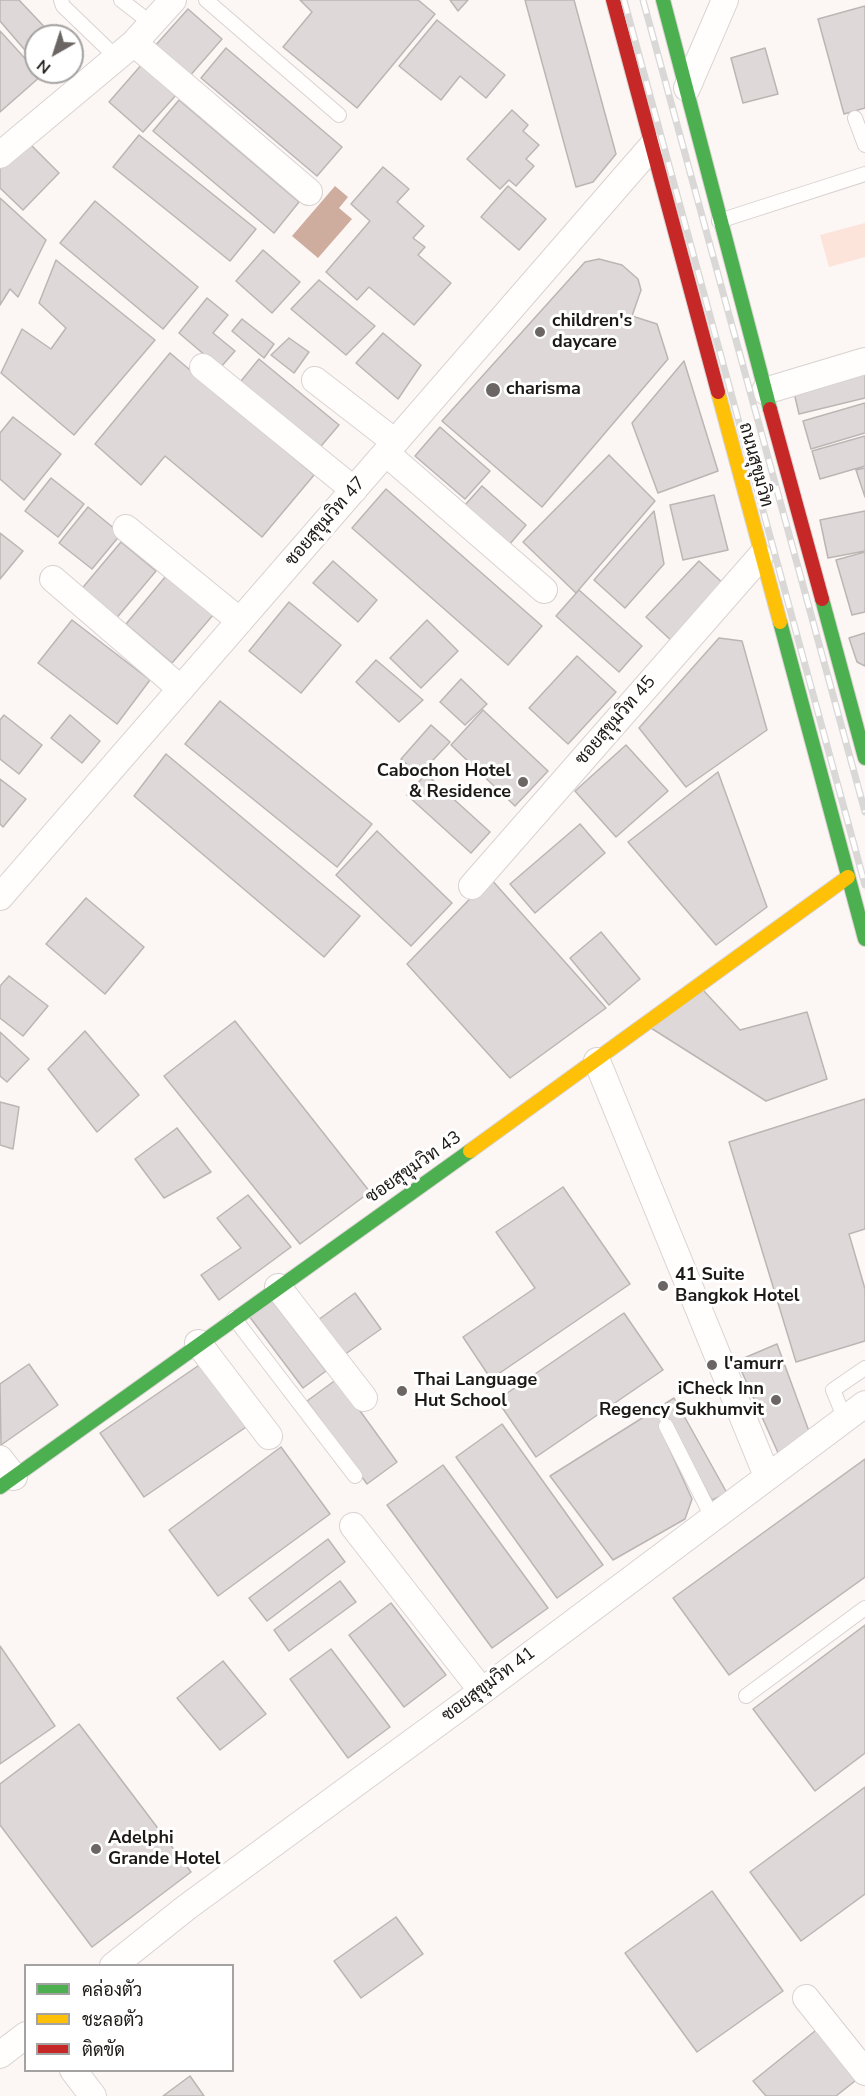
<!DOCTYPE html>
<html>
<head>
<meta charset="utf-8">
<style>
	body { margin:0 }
	#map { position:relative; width:865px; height:2096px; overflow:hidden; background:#fcf6f4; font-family:"Nunito Sans",Sarabun,sans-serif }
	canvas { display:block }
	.legend { position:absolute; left:24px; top:1964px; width:210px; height:108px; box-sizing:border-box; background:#fff; border:2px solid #a5a3a2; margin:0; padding:8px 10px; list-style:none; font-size:18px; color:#1d1917 }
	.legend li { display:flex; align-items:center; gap:12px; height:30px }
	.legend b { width:30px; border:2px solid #a5a3a2 }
	.north { position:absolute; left:24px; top:24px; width:60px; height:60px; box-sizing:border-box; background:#fff; border:2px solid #a5a3a2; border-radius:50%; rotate:219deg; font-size:16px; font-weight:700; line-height:24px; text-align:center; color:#1d1917 }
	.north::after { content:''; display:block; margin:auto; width:21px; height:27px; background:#6b6664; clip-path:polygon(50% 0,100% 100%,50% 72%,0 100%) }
</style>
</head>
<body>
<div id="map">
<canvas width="865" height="2096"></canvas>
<ul class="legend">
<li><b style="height:8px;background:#4caf50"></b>คล่องตัว</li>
<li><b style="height:8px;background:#ffc107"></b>ชะลอตัว</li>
<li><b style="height:8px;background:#c62828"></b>ติดขัด</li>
</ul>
<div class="north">N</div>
</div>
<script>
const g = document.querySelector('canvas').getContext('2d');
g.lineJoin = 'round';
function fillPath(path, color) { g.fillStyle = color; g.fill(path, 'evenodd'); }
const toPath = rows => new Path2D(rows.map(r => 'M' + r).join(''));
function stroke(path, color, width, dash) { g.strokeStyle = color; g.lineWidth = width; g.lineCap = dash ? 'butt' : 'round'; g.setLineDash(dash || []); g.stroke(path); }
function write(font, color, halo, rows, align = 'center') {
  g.font = font + ' "Nunito Sans",Sarabun,sans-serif'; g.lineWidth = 6; g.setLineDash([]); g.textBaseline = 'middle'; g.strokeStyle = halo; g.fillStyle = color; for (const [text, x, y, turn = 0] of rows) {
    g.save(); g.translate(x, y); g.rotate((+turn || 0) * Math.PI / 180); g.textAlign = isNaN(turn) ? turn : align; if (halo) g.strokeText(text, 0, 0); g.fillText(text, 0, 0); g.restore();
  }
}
const green = toPath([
	[865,223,865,257,829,267,820,235]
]);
const water = toPath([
	[335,186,348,197,339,208,352,219,318,258,292,236]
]);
const building = toPath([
	[0,0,19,0,53,36,36,36,36,63,0,21,0,0],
	[418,0,435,14,357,108,283,47,312,12,300,0,418,0],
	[450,0,468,0,458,11,450,0],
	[525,0,574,0,616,154,593,182,576,187,525,0],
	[865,6,865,108,844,114,818,19,865,6],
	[188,9,222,39,188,78,154,47,188,9],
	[437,20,505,75,486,98,460,76,441,100,399,66,437,20],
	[0,31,41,76,0,112,0,31],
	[226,48,342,147,317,176,201,78,226,48],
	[765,48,778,94,743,103,731,58,765,48],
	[143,63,177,94,143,132,109,102,143,63],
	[179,100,299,202,274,233,153,131,179,100],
	[512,110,528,125,523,131,539,145,526,159,534,166,516,186,509,180,500,189,467,159,512,110],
	[139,135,256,229,230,261,113,167,139,135],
	[26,140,59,173,23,210,0,188,0,166,26,140],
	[383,167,409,189,397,202,424,226,413,238,425,247,418,255,451,283,414,325,369,287,357,300,326,272,370,221,351,204,383,167],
	[508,186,546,219,519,250,481,217,508,186],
	[0,198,46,240,18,297,10,289,0,305,0,198],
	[95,201,198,287,163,329,60,243,95,201],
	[263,250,300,282,272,313,236,281,263,250],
	[599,259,622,265,638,279,641,290,632,316,657,324,668,359,542,507,442,421,585,262,599,259],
	[56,260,155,340,74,435,1,373,22,329,51,349,66,328,39,303,56,260],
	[319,280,375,326,346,355,291,309,319,280],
	[207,298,228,315,213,333,235,351,220,368,179,333,207,298],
	[242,319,274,344,264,358,232,331,242,319],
	[383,333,421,365,398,399,356,363,383,333],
	[289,338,309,352,294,373,271,355,289,338],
	[170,353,314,475,262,537,165,456,141,485,95,444,170,353],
	[259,359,339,425,316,452,237,386,259,359],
	[684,361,718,471,658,493,632,423,684,361],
	[865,367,865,398,799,414,792,384,865,367],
	[865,403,865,433,811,449,803,421,865,403],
	[13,417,61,454,24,500,0,479,0,433,13,417],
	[440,427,490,471,465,499,415,456,440,427],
	[865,436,865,466,820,479,812,451,865,436],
	[609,455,655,501,576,593,523,542,609,455],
	[865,468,865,497,856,470,865,468],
	[51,478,84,504,58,537,25,511,51,478],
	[482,486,526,525,509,545,465,505,482,486],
	[386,489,542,626,508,665,352,528,386,489],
	[714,495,728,550,683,560,670,505,714,495],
	[88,507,121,534,92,569,59,543,88,507],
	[654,511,664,564,625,608,594,580,654,511],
	[865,511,865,551,828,558,820,520,865,511],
	[0,533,23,551,0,579,0,533],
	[121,542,156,571,114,621,79,592,121,542],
	[865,552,865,612,852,615,836,560,865,552],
	[333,561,377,600,358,622,313,583,333,561],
	[699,561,728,588,675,644,646,617,699,561],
	[166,576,213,615,172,663,126,624,166,576],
	[579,590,642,646,619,672,556,616,579,590],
	[289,602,341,645,301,693,249,651,289,602],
	[72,620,150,680,117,724,38,663,72,620],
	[427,620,458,651,421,688,390,658,427,620],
	[865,633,865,666,857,662,849,638,865,633],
	[719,638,742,641,767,730,686,787,639,728,719,638],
	[577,656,616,692,568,744,529,708,577,656],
	[376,660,423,700,399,722,356,682,376,660],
	[461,679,487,704,465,725,440,702,461,679],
	[220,701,372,824,337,867,185,744,220,701],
	[483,710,548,771,515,806,451,745,483,710],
	[4,715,42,745,19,774,0,759,0,720,4,715],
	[70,715,100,741,82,763,51,738,70,715],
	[431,725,450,742,419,775,401,759,431,725],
	[626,745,668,791,616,837,575,791,626,745],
	[166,754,360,916,324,957,134,796,166,754],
	[718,772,767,907,716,945,628,842,718,772],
	[426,774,490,832,471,853,407,795,426,774],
	[0,779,26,799,3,827,0,824,0,779],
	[580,824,605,853,535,913,510,884,580,824],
	[377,831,452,903,411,946,336,875,377,831],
	[490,878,606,1008,510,1078,407,964,490,878],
	[86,898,144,947,105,994,46,944,86,898],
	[601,932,640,979,609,1005,570,958,601,932],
	[9,976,48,1006,23,1036,0,1018,0,986,9,976],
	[703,990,740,1030,807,1012,827,1079,766,1101,651,1028,703,990],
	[235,1021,370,1192,300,1244,164,1076,235,1021],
	[85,1031,139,1095,97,1132,48,1069,85,1031],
	[0,1032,29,1059,7,1082,0,1076,0,1032],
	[865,1099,865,1229,849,1234,865,1289,865,1341,796,1362,729,1142,865,1099],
	[0,1102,19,1107,13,1149,0,1145,0,1102],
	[177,1128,211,1172,164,1198,135,1159,177,1128],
	[563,1187,630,1284,491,1379,463,1337,535,1288,496,1232,563,1187],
	[248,1195,291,1247,219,1300,201,1275,241,1248,217,1218,248,1195],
	[355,1293,381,1329,344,1355,318,1320,355,1293],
	[271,1299,326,1371,303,1388,249,1316,271,1299],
	[624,1313,663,1370,536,1457,497,1400,624,1313],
	[777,1344,810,1434,779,1455,737,1361,777,1344],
	[208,1359,252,1423,144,1497,100,1433,208,1359],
	[29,1364,58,1405,1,1445,0,1384,29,1364],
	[337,1379,397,1462,367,1484,307,1401,337,1379],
	[674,1398,727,1493,712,1500,666,1418,660,1428,692,1499,685,1519,613,1560,550,1476,674,1398],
	[502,1424,603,1565,557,1598,456,1457,502,1424],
	[281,1447,330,1514,218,1596,169,1530,281,1447],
	[865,1459,865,1577,729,1675,673,1598,865,1459],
	[443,1465,548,1608,492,1648,387,1505,443,1465],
	[328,1539,345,1562,267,1621,249,1598,328,1539],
	[340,1581,356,1602,289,1651,274,1630,340,1581],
	[391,1603,446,1675,404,1707,349,1635,391,1603],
	[865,1625,865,1753,815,1791,753,1709,865,1625],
	[0,1646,55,1726,0,1764,0,1646],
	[331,1649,390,1727,348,1758,290,1679,331,1649],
	[223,1661,266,1714,220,1750,177,1698,223,1661],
	[79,1724,191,1872,92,1947,0,1825,0,1784,79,1724],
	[865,1787,865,1894,801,1941,750,1872,865,1787],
	[712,1891,783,1991,697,2052,625,1953,712,1891],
	[396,1917,423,1954,361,1998,334,1961,396,1917],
	[820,2027,860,2077,836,2096,766,2096,753,2081,820,2027],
	[190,2076,204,2096,163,2096,190,2076]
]);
const lane = toPath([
	[61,0,63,6,117,58],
	[121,0,152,24],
	[206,0,339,115],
	[855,118,865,145],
	[719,221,865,174],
	[234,1318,355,1476],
	[845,1419,833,1390,865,1368],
	[666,1426,712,1517],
	[746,1696,865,1608]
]);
const street = toPath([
	[134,43,309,192],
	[687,88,725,0],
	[0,155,134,43,173,0],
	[203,367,354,490],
	[315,380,395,442],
	[765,391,865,361],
	[386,453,544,590],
	[126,528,240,621],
	[53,579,181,689],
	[472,886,760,557],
	[0,897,652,146],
	[597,1061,767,1476],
	[278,1287,364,1398],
	[198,1343,269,1436],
	[0,1459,14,1477],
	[353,1526,482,1691],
	[113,1966,187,1907,482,1691,865,1404],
	[806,1998,865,2072],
	[0,2055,26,2035],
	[73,2070,93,2096]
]);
const fast = toPath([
	[663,0,770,409],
	[822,599,865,758],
	[780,622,865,939],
	[0,1487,470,1151]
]);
const slow = toPath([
	[718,392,780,622],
	[470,1151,848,877]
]);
const jam = toPath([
	[613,0,718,392],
	[770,409,822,599]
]);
const rail = toPath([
	[624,0,865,885],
	[643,0,865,812]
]);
const markers = [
	[540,332,6,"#6b6664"],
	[493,390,8,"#6b6664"],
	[523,782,6,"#6b6664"],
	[663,1286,6,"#6b6664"],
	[712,1365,6,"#6b6664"],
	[402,1391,6,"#6b6664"],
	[776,1400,6,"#6b6664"],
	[96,1849,6,"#6b6664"]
];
const poiNames = [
	["children's",552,322],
	["daycare",552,343],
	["charisma",506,390],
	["Cabochon Hotel",511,772,"right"],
	["& Residence",511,793,"right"],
	["41 Suite",675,1276],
	["Bangkok Hotel",675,1297],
	["l'amurr",724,1365],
	["Thai Language",414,1381],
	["Hut School",414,1402],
	["iCheck Inn",764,1390,"right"],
	["Regency Sukhumvit",764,1411,"right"],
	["Adelphi",108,1839],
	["Grande Hotel",108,1860]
];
const streetNames = [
	["ถนนสุขุมวิท",755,465,75],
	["ซอยสุขุมวิท 47",326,522,-49],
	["ซอยสุขุมวิท 45",616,721,-49],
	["ซอยสุขุมวิท 43",414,1168,-35],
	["ซอยสุขุมวิท 41",489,1685,-37]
];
fillPath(green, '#fde4da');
fillPath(water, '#ceac9e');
fillPath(building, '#ded9d8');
stroke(building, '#bbb6b4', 1.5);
stroke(lane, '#d8d3d1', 16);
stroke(street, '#d8d3d1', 28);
stroke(fast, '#d8d3d1', 16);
stroke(slow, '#d8d3d1', 16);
stroke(jam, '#d8d3d1', 16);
stroke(lane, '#fffefd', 14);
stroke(street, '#fffefd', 26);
stroke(fast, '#4caf50', 14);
stroke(slow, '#ffc107', 14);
stroke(jam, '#c62828', 14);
stroke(rail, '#dad8d7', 7);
stroke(rail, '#fff', 4.5, [14]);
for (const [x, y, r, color] of markers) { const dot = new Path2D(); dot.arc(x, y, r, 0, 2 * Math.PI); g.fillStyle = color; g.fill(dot); stroke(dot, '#fff', 2); }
write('bold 18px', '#1d1917', '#fff', poiNames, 'left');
write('18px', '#1d1917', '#fff', streetNames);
</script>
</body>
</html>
